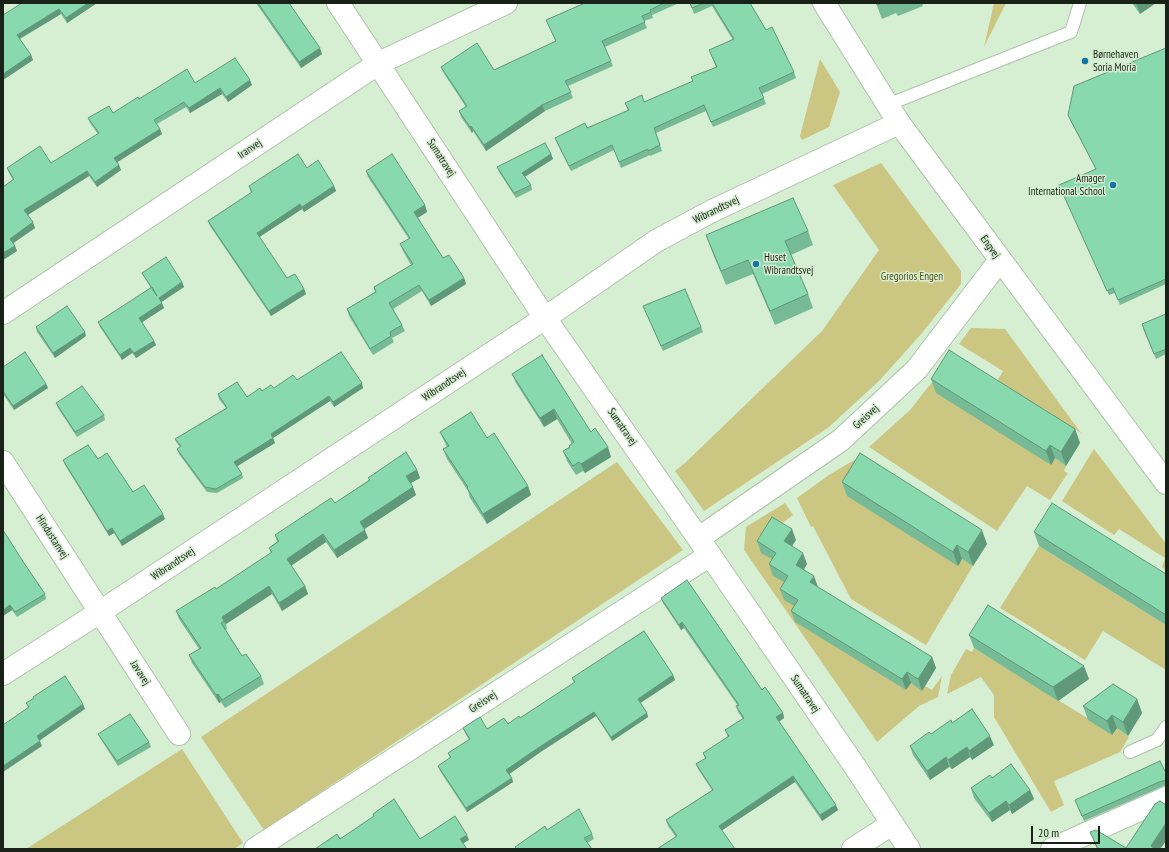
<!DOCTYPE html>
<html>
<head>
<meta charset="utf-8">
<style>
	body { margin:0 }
	#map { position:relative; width:1169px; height:852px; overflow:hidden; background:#d6eed2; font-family:"PT Sans Narrow",sans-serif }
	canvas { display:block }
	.frame { position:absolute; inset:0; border:4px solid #192217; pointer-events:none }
	.scale { position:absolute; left:1031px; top:826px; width:69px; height:18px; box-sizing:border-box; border:2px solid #192217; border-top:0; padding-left:5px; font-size:12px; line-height:14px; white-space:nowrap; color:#192217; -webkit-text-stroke:3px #d6eed2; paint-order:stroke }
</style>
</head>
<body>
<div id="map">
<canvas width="1169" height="852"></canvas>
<div class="frame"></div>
<div class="scale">20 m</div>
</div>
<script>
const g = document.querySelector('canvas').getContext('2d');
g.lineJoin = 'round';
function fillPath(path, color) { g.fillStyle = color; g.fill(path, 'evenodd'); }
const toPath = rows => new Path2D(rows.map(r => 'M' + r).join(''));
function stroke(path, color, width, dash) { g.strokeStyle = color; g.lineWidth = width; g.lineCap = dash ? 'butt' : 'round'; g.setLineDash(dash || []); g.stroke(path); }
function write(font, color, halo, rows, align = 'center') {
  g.font = font + ' "PT Sans Narrow",sans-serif'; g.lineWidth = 3; g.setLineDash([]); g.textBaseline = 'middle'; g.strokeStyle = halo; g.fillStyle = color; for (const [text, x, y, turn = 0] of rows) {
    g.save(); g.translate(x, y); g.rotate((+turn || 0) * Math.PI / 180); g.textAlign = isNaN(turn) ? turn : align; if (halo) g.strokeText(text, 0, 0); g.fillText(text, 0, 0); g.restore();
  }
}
const green = toPath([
	[994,3,1006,3,984,47],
	[820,59,840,92,829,127,802,140,800,136],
	[881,163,961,271,961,284,922,333,880,380,829,427,704,511,675,471,685,463,822,331,879,250,833,185],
	[971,328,1005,329,1081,433,997,381,1003,371,959,344],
	[948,362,1050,465,1055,458,1066,466,1064,471,1068,473,1050,500,1027,486,997,531,869,447,910,410],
	[1094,449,1166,544,1166,570,1162,567,1165,558,1119,529,1114,535,1062,501],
	[854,460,865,467,962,559,973,566,926,645,851,599,813,526,811,527,797,498,829,475],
	[617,462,683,550,264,830,201,737],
	[785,503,793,515,776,528,780,564,792,587,802,611,906,690,911,683,922,690,925,686,932,690,942,676,938,697,919,706,877,742,744,550,746,527],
	[1039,546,1166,625,1166,670,1103,631,1085,660,1000,608],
	[974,648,1113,734,1117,728,1129,737,1120,752,1054,781,1064,805,1051,812,994,717,994,695,981,677,947,694,951,675,966,649,972,652],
	[182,749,243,843,234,849,26,849]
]);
const service = toPath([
	[887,105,1071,32,1080,3],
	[1130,752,1157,740,1166,727]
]);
const minor = toPath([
	[338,3,545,318,710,555,856,768,909,849],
	[3,313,379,63,506,3],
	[3,462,179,734],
	[699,538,841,440,917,369,1000,260],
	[3,674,100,612,545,318,656,241,712,211,899,123],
	[255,849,710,555],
	[853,849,892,824],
	[1052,849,1166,798]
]);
const tertiary = toPath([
	[824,3,899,123,1166,483]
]);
const wall = toPath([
	[22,3,97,3,67,23,61,14,20,39,31,55,33,60,3,80],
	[256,3,289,3,322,54,301,68],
	[585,3,679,3,652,15,653,18,644,21,647,28,605,47,613,66,568,86,573,98,545,111,486,151,473,131,472,133,461,117,459,111,466,107,443,72,441,67,494,70,556,42,546,20],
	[690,3,750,3,766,30,794,72,796,78,762,94,766,104,713,127,706,111,656,133,662,151,650,156,650,155,621,168,614,150,571,171,557,143,555,138,587,128,628,111,625,103,644,102,693,81,716,67,709,50,733,40,712,6,694,14],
	[876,3,922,3,923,6,898,16,896,13,882,19],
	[1132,3,1156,3,1140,14],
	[1166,48,1166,284,1120,305,1115,293,1109,295,1059,185,1096,169,1070,120,1068,115],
	[195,83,252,85,228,102,222,94,190,113,186,107,157,124,162,134,117,162,121,170,97,187,89,176,28,215,35,228,13,243,15,246,17,251,3,260,3,187,13,180,9,173,7,168,51,163,98,134,90,123,88,118,113,113,139,99],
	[551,154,553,159,525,177,531,185,532,190,516,198,499,172,497,167],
	[307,168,334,186,336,191,304,212,302,209,259,237,287,278,304,289,306,294,271,316,210,226,208,221,251,193,249,186],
	[366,171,425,205,427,212,417,218,443,258,464,278,466,284,431,306,422,291,393,309,402,325,405,331,392,338,394,342,373,355,349,316,347,309,375,292,374,287,411,265,403,251,400,244,409,239,368,177],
	[808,231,813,245,791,255,808,294,813,308,775,325,753,274,726,285,711,249,706,235],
	[142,273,182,282,184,287,161,302,164,308,142,322,154,341,156,345,136,358,132,353,122,360,100,327,98,322,151,288,144,277],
	[643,306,701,327,703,332,663,351],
	[1166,314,1166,354,1156,359,1143,329],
	[36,327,86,336,55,358,37,332],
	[3,367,46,384,48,388,14,410,3,394],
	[512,374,591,432,611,457,585,473,583,471,576,475,567,461,563,451,570,447,569,446,572,444,557,419,544,427,516,383],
	[931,379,1075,429,1080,443,1066,466,1055,458,1051,465,936,393],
	[297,380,363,388,334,407,330,401,273,438,275,443,237,466,242,474,243,478,217,493,207,492,179,454,177,449,180,447,177,443,175,439,226,408,219,399,218,394,247,397,262,391,274,388],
	[56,403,104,415,105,420,77,437,58,408],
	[440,432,487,438,528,486,531,495,487,524,470,498,468,491,447,459,443,449,447,447,444,441],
	[98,459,133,492,165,519,122,546,114,533,109,536,65,465,63,460],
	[417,470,420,478,411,483,416,495,364,529,368,538,337,558,326,542,291,566,305,586,308,594,282,611,272,594,226,624,227,629,226,630,242,656,261,676,264,684,225,708,221,702,219,703,192,663,189,655,199,649,179,619,176,611,216,589,271,553,269,548,277,542,275,535,335,503,369,480,368,478],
	[842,482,987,544,973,566,962,559,958,566,847,496],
	[1034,532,1166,574,1166,625,1039,546],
	[796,540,792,546,807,564,804,569,818,587,932,657,936,668,922,691,911,683,906,690,795,622,791,611,794,606,784,600,780,589,784,582,773,576,769,564,772,559,761,553,757,541],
	[24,563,45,594,46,599,17,617,12,610,3,616],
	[661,598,762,690,783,713,784,718,779,722,838,810,822,821,795,782,722,830,676,837,668,826,666,820,712,790,698,769,696,764,705,758,703,753,728,737,725,730,743,719,738,712,736,706,738,706,684,628,681,630,663,603],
	[969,635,1089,679,1058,701,974,648],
	[673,675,675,680,640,703,647,713,648,717,612,741,596,716,542,751,509,774,513,782,467,812,440,771,438,766,450,758,448,753,469,740,465,733,463,728,487,729,508,724,520,718,574,683,572,678],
	[1137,699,1142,713,1128,736,1117,728,1112,735,1088,720,1083,706],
	[952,723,994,745,972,760,970,757,952,769,949,767,930,780,913,755,910,746],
	[98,734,149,742,151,747,118,766,100,738],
	[1166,773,1166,785,1161,787,1084,821,1075,800],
	[992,778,1030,790,1034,799,1012,814,1010,810,992,822,974,798,971,788],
	[1166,805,1166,841,1160,849,1097,849,1090,832,1126,848],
	[547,830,592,834,594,839,587,843,592,849,516,849,515,847]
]);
const shadedWall = toPath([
	[88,3,97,3,67,23,66,18],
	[1136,3,1156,3,1140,14],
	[59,9,61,14,19,39,17,35],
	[320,48,322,54,301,68,299,62],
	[31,55,33,60,3,80,3,74],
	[250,80,252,85,228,102,226,97],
	[220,88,222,94,190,113,189,108],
	[542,105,545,111,486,151,484,145],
	[471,126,473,131,472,133,470,127],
	[160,129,162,134,116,163,114,158],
	[551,154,553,159,524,177,522,173],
	[119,165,121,170,97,187,95,182],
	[87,171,89,176,26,216,24,210],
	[334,186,336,191,304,212,302,207],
	[300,204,302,209,258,238,257,233],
	[425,205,427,212,416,219,414,212],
	[33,222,35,228,12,244,10,239],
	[15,246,17,251,3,260,3,253],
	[464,278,466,284,431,306,429,300],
	[182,282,184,287,160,303,159,298],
	[304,289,306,294,271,316,269,311],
	[162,303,164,308,141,323,139,318],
	[85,332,86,336,55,358,53,353],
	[154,341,156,345,136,358,134,353],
	[130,348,132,353,122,360,120,355],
	[362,383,363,388,334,407,333,402],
	[46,384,48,388,14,410,13,406],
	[329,396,330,401,273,438,275,443,236,467,234,462,271,434],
	[554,409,557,419,544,427,540,418],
	[1075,429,1080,443,1066,466,1061,452],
	[1050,445,1055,458,1051,465,1046,451],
	[608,447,611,457,585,473,581,464],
	[417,470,420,478,409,484,406,476],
	[528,486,531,495,487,524,483,514],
	[413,487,416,495,363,530,360,522],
	[163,514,165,519,122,546,120,541],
	[112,528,114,533,109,536,107,531],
	[792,529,796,540,788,552,784,541],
	[365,530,368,538,337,558,334,550],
	[982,530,987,544,973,566,968,552],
	[323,534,326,542,289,567,287,559],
	[957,545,962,559,958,566,953,552],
	[803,553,807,564,800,576,796,565],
	[814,576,818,587,814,594,810,582],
	[269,586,272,594,226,624,224,621,222,617],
	[305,586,308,594,282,611,279,603],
	[10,605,12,610,3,616,3,610],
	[682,622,684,628,681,630,679,625],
	[932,657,936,668,922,691,918,679],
	[1084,666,1089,679,1058,701,1053,687],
	[907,672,911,683,906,690,902,679],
	[673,675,675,680,639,704,638,699],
	[218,694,221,702,219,703,216,695],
	[1137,699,1142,713,1128,736,1123,722],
	[83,704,85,709,39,741,37,736],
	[594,712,596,716,542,751,508,775,506,770,541,746],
	[647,713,648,717,612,741,611,737],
	[783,713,784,718,778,722,776,717],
	[1112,715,1117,728,1112,735,1107,721],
	[990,736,994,745,972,760,969,751],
	[40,741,42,746,3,772,3,766],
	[967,747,970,757,952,769,948,760],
	[946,757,949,767,930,780,927,771],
	[793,776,795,782,721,831,719,826],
	[512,778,513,782,467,812,466,808],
	[1030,790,1034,799,1012,814,1009,805],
	[1006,801,1010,810,992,822,989,813],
	[836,805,838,810,822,821,820,815],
	[1166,823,1166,841,1160,849,1152,849,1151,846],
	[467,835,469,840,462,844,460,839]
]);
const building = toPath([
	[22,3,88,3,66,18,59,9,17,35,31,55,3,74,3,15,22,3],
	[258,3,289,3,320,48,299,62,258,3],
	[585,3,664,3,650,10,651,12,642,16,645,22,602,41,611,61,565,81,571,92,542,105,484,145,471,126,470,127,459,111,467,106,441,67,477,43,494,70,556,41,546,20,585,3],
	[690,3,704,3,692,8,690,3],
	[712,3,750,3,766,30,772,27,794,72,759,88,764,98,711,122,704,105,654,128,660,145,648,151,648,149,619,162,612,145,569,166,555,138,585,123,587,128,629,110,625,103,642,95,644,102,693,81,691,77,717,67,709,50,734,39,712,3],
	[877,3,882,3,877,5,877,3],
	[1166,48,1166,279,1118,300,1113,288,1107,291,1059,185,1096,169,1068,115,1074,86,1166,48],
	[235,58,250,80,226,97,220,88,189,108,184,102,154,120,160,129,114,158,119,165,95,182,87,171,24,210,33,222,10,239,15,246,3,253,3,187,14,179,7,168,40,146,51,163,99,133,88,118,109,106,113,113,138,97,139,99,187,69,195,83,235,58],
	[545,143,551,154,522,173,531,185,514,193,497,167,545,143],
	[298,154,307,168,318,160,334,186,302,207,300,204,257,233,287,278,295,274,304,289,269,311,208,221,252,192,249,186,298,154],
	[392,154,425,205,414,212,443,258,449,255,464,278,429,300,419,285,389,303,402,325,390,332,391,336,370,349,347,309,376,292,374,287,413,264,400,244,410,238,366,171,392,154],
	[793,198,808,231,785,241,808,294,770,311,748,260,721,271,706,235,793,198],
	[166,257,182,282,159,298,162,303,139,318,154,341,134,353,130,348,120,355,98,322,152,287,157,296,142,273,166,257],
	[685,289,701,327,661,346,643,306,685,289],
	[67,306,85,332,53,353,36,327,67,306],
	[1166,314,1166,349,1154,354,1142,324,1166,314],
	[949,350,1075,429,1061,452,1050,445,1046,451,931,379,949,350],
	[25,352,46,384,13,406,3,391,3,367,25,352],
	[341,352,362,383,333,402,329,396,271,434,273,438,234,462,242,474,216,489,205,487,177,449,181,446,175,439,227,408,218,394,237,382,247,397,260,388,262,391,271,385,274,388,293,375,297,380,341,352],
	[542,355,591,432,595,428,608,447,581,464,579,462,573,466,563,451,570,447,569,446,574,442,554,409,540,418,512,374,542,355],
	[82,386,104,415,75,432,56,403,82,386],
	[471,412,487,438,494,433,528,486,483,514,467,488,468,487,443,449,449,446,440,432,471,412],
	[88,445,98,459,107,453,133,492,144,485,163,514,120,541,112,528,107,531,63,460,88,445],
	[406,452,417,470,406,476,413,487,360,522,365,530,334,550,323,534,287,559,305,586,279,603,269,586,222,617,224,621,221,623,242,656,246,654,261,676,222,700,218,694,216,695,189,655,201,648,176,611,215,587,216,589,272,552,269,548,279,541,275,535,331,498,335,503,370,480,368,478,406,452],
	[860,453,982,530,968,552,957,545,953,552,842,482,860,453],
	[1052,503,1166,574,1166,615,1034,532,1052,503],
	[772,517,792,529,784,541,803,553,796,565,814,576,810,582,932,657,918,679,907,672,902,679,791,611,798,600,780,589,788,576,769,564,776,553,757,541,772,517],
	[3,530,24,563,45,594,15,612,10,605,3,610,3,530],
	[687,580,762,690,765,687,783,713,776,717,836,805,820,815,793,776,719,826,735,849,657,849,677,836,666,820,713,790,696,764,706,758,703,753,729,736,725,730,744,718,736,706,739,705,682,622,679,625,661,598,687,580],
	[988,605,1084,666,1053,687,969,635,988,605],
	[644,631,673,675,638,699,647,713,611,737,594,712,541,746,506,770,512,778,466,808,438,766,451,757,448,753,470,739,463,728,480,717,487,729,504,718,508,724,519,716,520,718,575,682,572,678,644,631],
	[65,676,83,704,37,736,40,741,3,766,3,725,29,707,26,703,34,698,33,697,65,676],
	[1113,684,1137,699,1123,722,1112,715,1107,721,1083,706,1113,684],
	[972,709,990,736,969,751,967,747,948,760,946,757,927,771,910,746,929,732,931,734,951,720,952,723,972,709],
	[130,714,149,742,117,761,98,734,130,714],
	[1160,761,1166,773,1166,780,1159,782,1082,816,1075,800,1160,761],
	[1011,764,1030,790,1009,805,1006,801,989,813,971,788,990,775,992,778,1011,764],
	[394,799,420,839,455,816,467,835,460,839,467,849,315,849,337,834,340,839,374,816,373,814,394,799],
	[1160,801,1166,805,1166,823,1151,846,1155,849,1098,849,1090,832,1096,830,1126,848,1155,804,1160,801],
	[579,809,592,834,584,838,592,849,517,849,515,847,545,826,547,830,579,809]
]);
const markers = [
	[1085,61,4,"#1375a2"],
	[1113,185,4,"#1375a2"],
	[756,264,4,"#1375a2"]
];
const poiNames = [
	["Børnehaven",1093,55],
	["Soria Moria",1093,68],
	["Amager",1105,179,"right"],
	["International School",1105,192,"right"],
	["Huset",764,258],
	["Wibrandtsvej",764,271]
];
const streetNames = [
	["Iranvej",250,149,-34],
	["Sumatravej",441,158,57],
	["Wibrandtsvej",716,210,-26],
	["Engvej",990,247,54],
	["Wibrandtsvej",444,385,-34],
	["Greisvej",866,417,-43],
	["Sumatravej",622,427,55],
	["Hindustanvej",52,537,57],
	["Wibrandtsvej",173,564,-34],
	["Javavej",140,673,57],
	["Sumatravej",805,694,56],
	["Greisvej",483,702,-33]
];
const parkNames = [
	["Gregorios Engen",912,277]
];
fillPath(green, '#ccc683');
stroke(service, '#acc4a8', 14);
stroke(minor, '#acc4a8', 24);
stroke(tertiary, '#acc4a8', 24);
stroke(service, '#fff', 12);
stroke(minor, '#fff', 22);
stroke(tertiary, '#fff', 22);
fillPath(wall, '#76bb96');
fillPath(shadedWall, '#60987a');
fillPath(building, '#89d9af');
stroke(building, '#60987a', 1);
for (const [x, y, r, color] of markers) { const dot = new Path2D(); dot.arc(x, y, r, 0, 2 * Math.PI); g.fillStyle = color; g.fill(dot); stroke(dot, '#d6eed2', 1.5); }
write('11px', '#192217', '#d6eed2', poiNames, 'left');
write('11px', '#192217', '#d6eed2', streetNames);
write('11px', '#524c10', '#d6eed2', parkNames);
</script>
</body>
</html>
